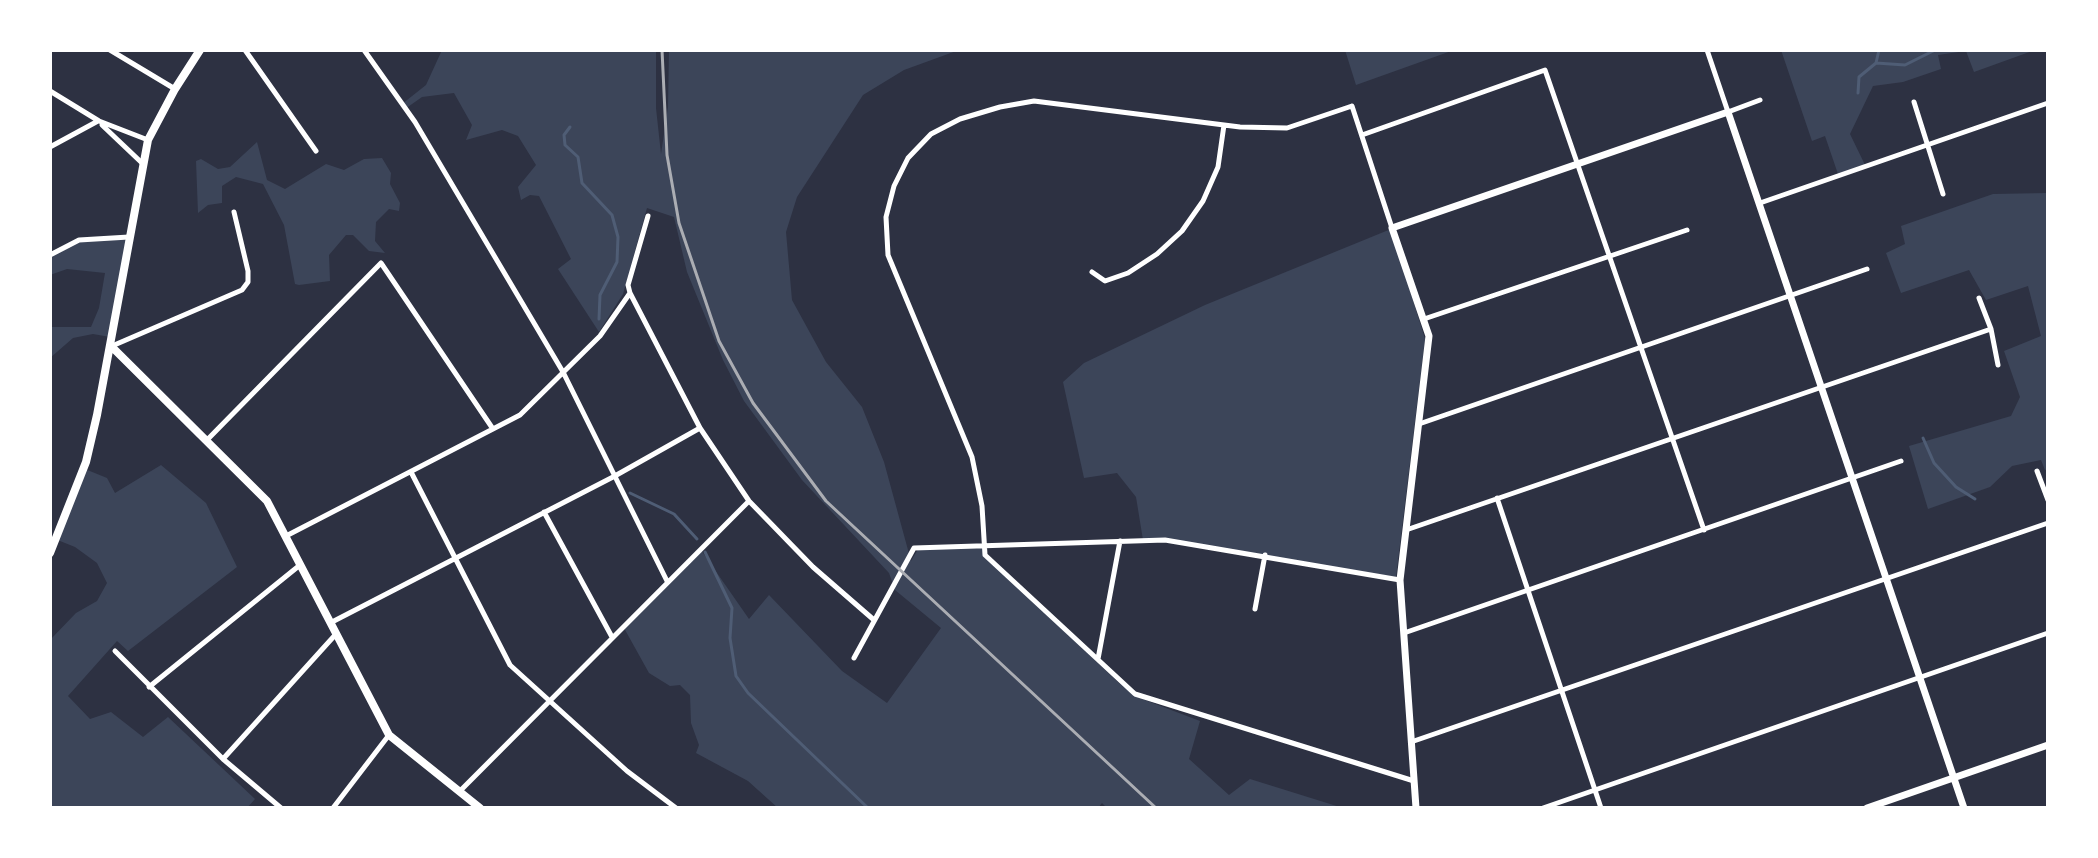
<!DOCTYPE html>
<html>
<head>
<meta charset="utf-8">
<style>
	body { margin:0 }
	#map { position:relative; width:2098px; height:858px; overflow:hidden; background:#2d3142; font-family:Commissioner,sans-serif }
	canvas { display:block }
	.frame { position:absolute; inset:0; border:52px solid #fff; pointer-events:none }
</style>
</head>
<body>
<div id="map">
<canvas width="2098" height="858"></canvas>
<div class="frame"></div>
</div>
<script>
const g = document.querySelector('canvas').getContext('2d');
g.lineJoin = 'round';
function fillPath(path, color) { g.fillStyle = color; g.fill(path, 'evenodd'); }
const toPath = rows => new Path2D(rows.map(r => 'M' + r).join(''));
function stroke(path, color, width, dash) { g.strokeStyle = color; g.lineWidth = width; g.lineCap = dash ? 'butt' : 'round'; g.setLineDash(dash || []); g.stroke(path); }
const green = toPath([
	[442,50,656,50,656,108,661,154,668,107,669,50,959,50,904,70,863,95,797,197,786,232,792,300,826,362,862,407,884,462,911,561,920,546,984,544,985,556,1119,683,1137,697,1200,721,1189,759,1229,795,1250,779,1343,808,1107,808,1102,803,1098,808,778,808,748,781,696,753,699,745,691,723,690,695,680,685,670,686,649,673,624,628,701,550,749,619,769,595,842,671,887,703,941,628,895,590,889,573,802,480,744,401,723,360,687,272,674,217,647,208,623,294,599,332,558,269,571,259,539,196,530,195,521,200,518,187,536,165,518,136,502,130,466,140,472,125,454,93,422,97,405,109,402,104,426,85],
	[1345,50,1454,50,1356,85],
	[1781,50,2035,50,1974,72,1966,51,1938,55,1941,69,1903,82,1873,86,1850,134,1866,167,1839,177,1825,136,1812,141],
	[257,142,267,180,285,189,326,164,344,170,364,159,382,158,391,173,390,184,400,203,399,211,389,209,376,222,375,241,385,253,369,251,353,235,346,235,329,255,330,281,299,285,295,284,284,225,263,184,236,177,222,186,222,203,208,205,198,213,196,161,201,159,218,169,230,167],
	[2048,193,2048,469,2045,470,2041,460,2012,466,1990,487,1928,509,1909,446,2011,416,2020,397,2004,351,2041,336,2028,286,1986,300,1969,270,1901,293,1886,253,1905,244,1901,226,1993,194],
	[1391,229,1425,339,1396,577,1165,540,1143,540,1136,497,1117,473,1084,478,1063,382,1084,363,1205,305],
	[82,239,127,240,110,337,93,334,73,338,50,358,50,327,91,327,99,308,105,273,67,269,50,275,50,256],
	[161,465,206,503,237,567,128,651,117,641,68,696,90,719,111,712,143,737,168,717,255,799,247,808,50,808,50,640,76,613,97,601,107,583,97,563,75,547,55,539,80,467,107,478,115,493]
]);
const stream = toPath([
	[1876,63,1905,65,1935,50],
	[1858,93,1859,77,1876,63,1879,50],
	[570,127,564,135,565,145,578,157,582,183,612,215,618,237,617,262,600,295,599,319],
	[1923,438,1934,463,1956,487,1975,499],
	[630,493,674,514,697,539],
	[705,552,732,608,730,638,736,676,748,693,868,808]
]);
const minor = toPath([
	[110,50,175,89],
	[245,50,316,151],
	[364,50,415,122,563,372,667,581],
	[1707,50,1728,112,1760,100],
	[50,91,99,121,148,140],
	[1914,102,1943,194],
	[102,125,142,163],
	[1362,135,1545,70,1704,530],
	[50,147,98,121],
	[1760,203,2048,103],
	[1392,228,1352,106,1287,128,1240,127,1034,101,1000,107,960,119,931,134,908,158,894,186,886,217,888,255,972,457,982,506,985,555,1135,694,1414,781],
	[50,255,79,240,129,237],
	[1092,272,1105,281,1128,273,1157,254,1182,231,1203,201,1218,167,1224,125],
	[630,293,700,428,749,501,813,567,874,620],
	[1979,298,1991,329,1998,365],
	[1424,319,1687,230],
	[112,346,242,290,248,282,248,271,234,212],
	[1419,424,1867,269],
	[207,440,381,263,493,429],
	[2037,471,2048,500],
	[411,472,510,665,627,771,676,808],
	[1497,498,1601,808],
	[544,512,612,637],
	[1406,530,1991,329],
	[286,536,520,415,600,336,630,293,628,285,648,216],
	[1255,609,1265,555],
	[332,622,613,477,700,428],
	[1404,633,1901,461],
	[115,651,223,759,281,808],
	[854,658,914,548,1165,540,1400,580],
	[1098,659,1120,541],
	[149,687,300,565],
	[1411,742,2048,523],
	[223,759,336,634],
	[459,792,749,501],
	[333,808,389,735],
	[1543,808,2048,633]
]);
const tertiary = toPath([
	[1416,808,1400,580,1429,336,1392,228,1728,112,1964,808],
	[1867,808,2048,745]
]);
const secondary = toPath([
	[111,346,267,501,389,735,480,808],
	[50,553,86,462,97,415,148,140,175,89,200,50]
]);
const rail = toPath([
	[662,50,667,155,679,223,719,341,753,403,826,501,1156,808]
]);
fillPath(green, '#3c4559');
stroke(stream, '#4f5d75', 3);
stroke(minor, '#fff', 5);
stroke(tertiary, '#fff', 7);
stroke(secondary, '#fff', 8);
stroke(rail, '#abadb3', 3);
</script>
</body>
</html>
